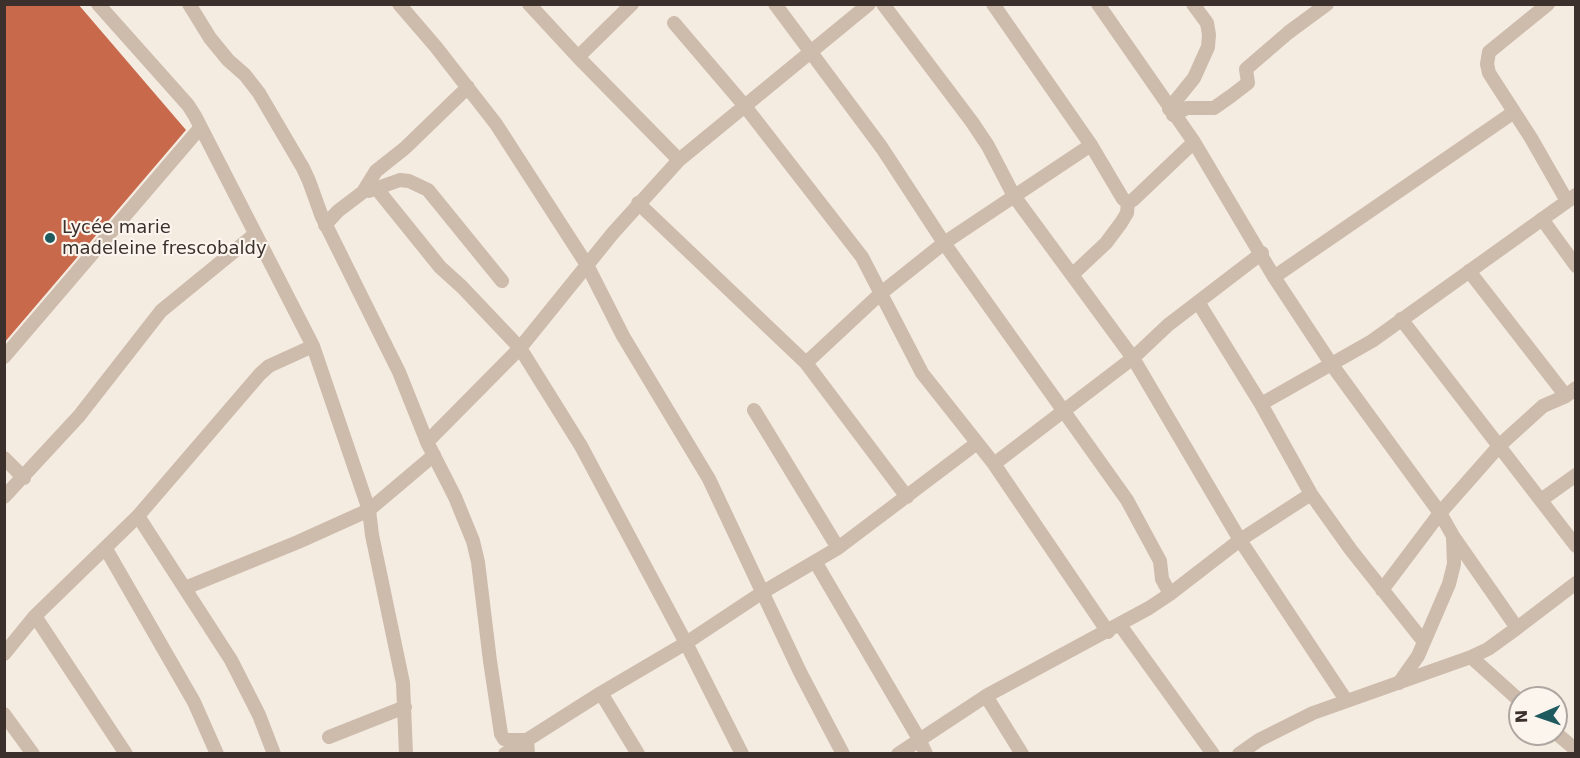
<!DOCTYPE html>
<html>
<head>
<meta charset="utf-8">
<style>
	body { margin:0 }
	#map { position:relative; width:1580px; height:758px; overflow:hidden; background:#f4ebe1; font-family:"DejaVu Sans",sans-serif }
	canvas { display:block }
	.frame { position:absolute; inset:0; border:6px solid #3b302b; pointer-events:none }
	.north { position:absolute; left:1508px; top:686px; width:60px; height:60px; box-sizing:border-box; background:#fbf5ee; border:2px solid #aea6a0; border-radius:50%; rotate:268deg; font-size:16px; font-weight:700; line-height:24px; text-align:center; color:#3b302b }
	.north::after { content:''; display:block; margin:auto; width:21px; height:27px; background:#1f5a5e; clip-path:polygon(50% 0,100% 100%,50% 72%,0 100%) }
</style>
</head>
<body>
<div id="map">
<canvas width="1580" height="758"></canvas>
<div class="frame"></div>
<div class="north">N</div>
</div>
<script>
const g = document.querySelector('canvas').getContext('2d');
g.lineJoin = 'round';
function fillPath(path, color) { g.fillStyle = color; g.fill(path, 'evenodd'); }
const toPath = rows => new Path2D(rows.map(r => 'M' + r).join(''));
function stroke(path, color, width, dash) { g.strokeStyle = color; g.lineWidth = width; g.lineCap = dash ? 'butt' : 'round'; g.setLineDash(dash || []); g.stroke(path); }
function write(font, color, halo, rows, align = 'center') {
  g.font = font + ' "DejaVu Sans",sans-serif'; g.lineWidth = 4.5; g.setLineDash([]); g.textBaseline = 'middle'; g.strokeStyle = halo; g.fillStyle = color; for (const [text, x, y, turn = 0] of rows) {
    g.save(); g.translate(x, y); g.rotate((+turn || 0) * Math.PI / 180); g.textAlign = isNaN(turn) ? turn : align; if (halo) g.strokeText(text, 0, 0); g.fillText(text, 0, 0); g.restore();
  }
}
const building = toPath([
	[4,4,78,4,186,130,4,343]
]);
const street = toPath([
	[98,4,188,105,195,116,313,346,369,510,372,535,403,683,406,754],
	[189,4,210,38,228,60,245,75,259,93,303,168,309,181,322,217,399,372,427,442,455,497,473,541,478,562,490,661,501,734,504,739,508,740,527,740,528,754],
	[399,4,436,47,496,124,587,265,623,336,709,479,800,672,843,754],
	[529,4,578,57,679,160],
	[775,4,882,148,944,243,1127,500,1160,561,1162,579,1170,594],
	[883,4,972,122,988,146,1014,196,1133,358,1240,540,1346,700],
	[993,4,1091,145,1123,199,1128,202],
	[1098,4,1194,142,1274,277,1332,365,1440,513,1453,536,1517,628],
	[1548,4,1489,52,1487,64,1489,73,1531,138,1567,201],
	[674,23,744,105,862,257,922,373,994,464,1108,632],
	[578,57,632,4],
	[1169,109,1194,78,1208,47,1209,35,1207,23,1193,4],
	[1173,115,1187,108,1214,108,1231,96,1248,83,1246,69,1289,32,1327,4],
	[377,189,440,267,462,287,520,348,581,446,686,643,742,754],
	[369,191,400,180,409,181,428,190,502,281],
	[1128,202,1133,200,1194,142],
	[638,203,806,363,907,497],
	[1542,219,1576,266],
	[325,225,338,211,363,192,376,171,405,148,468,87],
	[1469,271,1566,396],
	[1072,275,1106,243,1121,223,1127,213,1128,202],
	[1274,277,1514,112],
	[1198,302,1261,404,1311,494,1351,550,1424,642],
	[1401,319,1576,546],
	[4,357,200,128],
	[806,363,880,294,944,243,1091,145],
	[1261,404,1372,341,1576,195],
	[754,410,838,548],
	[427,442,520,348,613,233,679,160,869,4],
	[4,458,24,478],
	[994,464,1133,358,1168,325,1262,253],
	[4,497,79,416,161,311,254,235],
	[1541,500,1576,475],
	[138,516,231,660,259,715,274,754],
	[106,549,194,702,217,754],
	[816,563,919,739,926,754],
	[185,588,298,542,369,510,434,455],
	[1382,590,1440,513,1500,445,1543,406,1566,396,1576,388],
	[35,616,126,754],
	[1120,625,1213,754],
	[4,654,35,616,138,516,260,374,269,366,313,346],
	[1471,657,1520,701],
	[1399,683,1418,656,1449,584,1454,564,1453,538],
	[601,693,638,754],
	[986,696,1022,754],
	[4,714,33,754],
	[1556,733,1576,750],
	[329,737,405,707],
	[505,754,601,693,686,643,763,592,838,548,977,443],
	[898,754,986,696,1149,608,1170,594,1240,540,1311,494],
	[1239,754,1259,740,1313,713,1471,657,1488,649,1517,628,1576,583]
]);
const markers = [
	[50,238,6,"#1f5a5e"]
];
const poiNames = [
	["Lycée marie",62,228],
	["madeleine frescobaldy",62,249]
];
fillPath(building, '#c8694b');
stroke(street, '#cdbbac', 14);
for (const [x, y, r, color] of markers) { const dot = new Path2D(); dot.arc(x, y, r, 0, 2 * Math.PI); g.fillStyle = color; g.fill(dot); stroke(dot, '#fbf5ee', 2); }
write('18px', '#3b302b', '#fbf5ee', poiNames, 'left');
</script>
</body>
</html>
